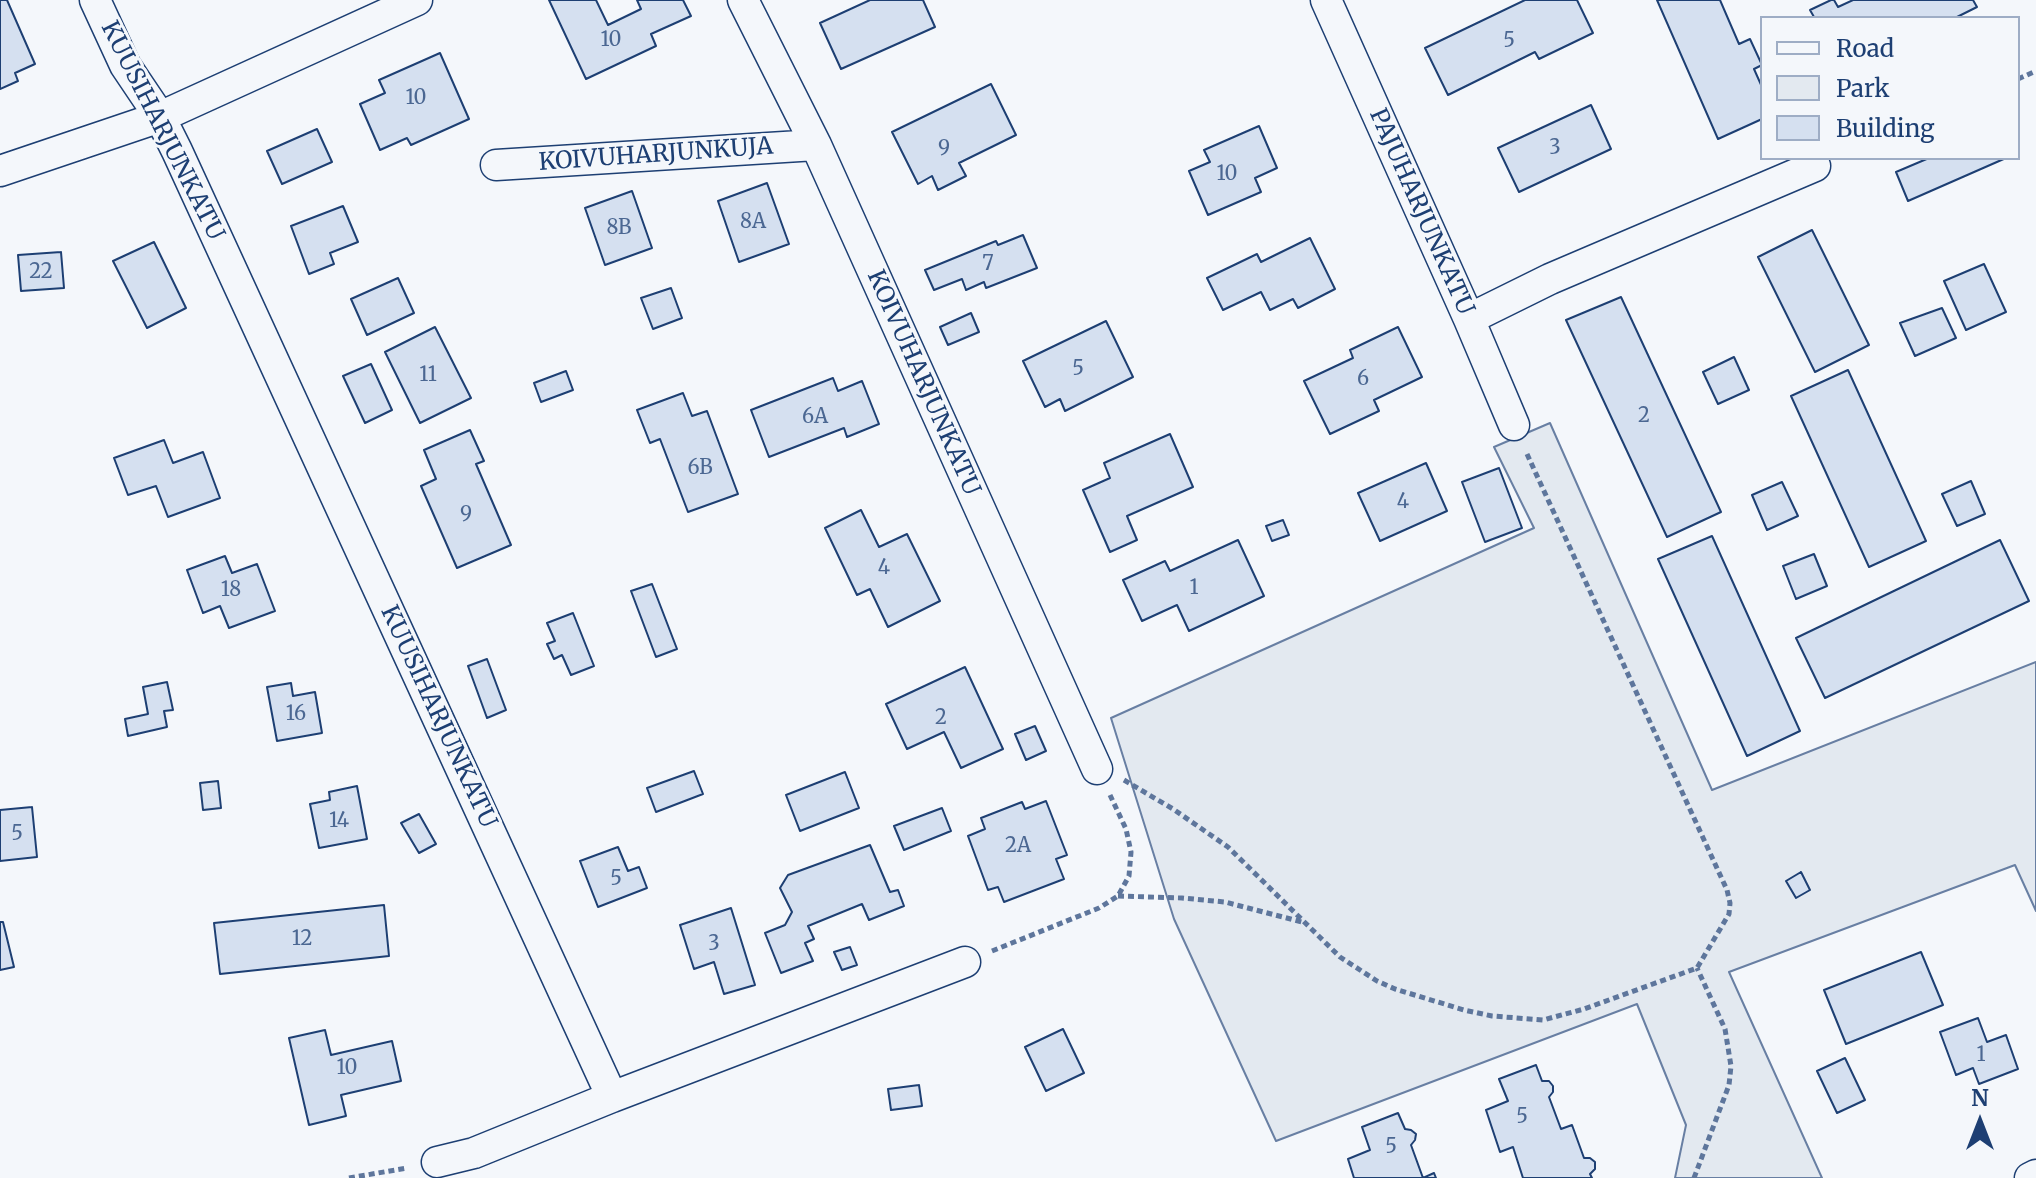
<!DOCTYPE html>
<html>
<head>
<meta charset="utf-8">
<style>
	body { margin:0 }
	#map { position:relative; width:2036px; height:1178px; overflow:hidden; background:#f4f7fb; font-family:Merriweather,serif }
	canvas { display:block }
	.legend { position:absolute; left:1760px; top:16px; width:260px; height:144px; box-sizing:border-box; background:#f4f7fb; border:2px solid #9eadc5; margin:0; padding:10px 14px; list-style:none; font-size:24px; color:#1d3f73 }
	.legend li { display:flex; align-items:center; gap:16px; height:40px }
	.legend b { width:40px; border:2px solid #9eadc5 }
	.north { position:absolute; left:1940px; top:1082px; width:80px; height:80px; -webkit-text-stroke:6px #f4f7fb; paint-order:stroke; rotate:0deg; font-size:22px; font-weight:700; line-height:32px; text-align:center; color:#1d3f73 }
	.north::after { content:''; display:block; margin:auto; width:28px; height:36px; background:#1d3f73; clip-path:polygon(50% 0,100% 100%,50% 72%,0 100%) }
</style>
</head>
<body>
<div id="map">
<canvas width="2036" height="1178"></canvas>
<ul class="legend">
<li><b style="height:10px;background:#f4f7fb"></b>Road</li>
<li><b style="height:22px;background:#e3e9f0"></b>Park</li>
<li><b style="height:22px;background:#d5e0f0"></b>Building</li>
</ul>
<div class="north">N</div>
</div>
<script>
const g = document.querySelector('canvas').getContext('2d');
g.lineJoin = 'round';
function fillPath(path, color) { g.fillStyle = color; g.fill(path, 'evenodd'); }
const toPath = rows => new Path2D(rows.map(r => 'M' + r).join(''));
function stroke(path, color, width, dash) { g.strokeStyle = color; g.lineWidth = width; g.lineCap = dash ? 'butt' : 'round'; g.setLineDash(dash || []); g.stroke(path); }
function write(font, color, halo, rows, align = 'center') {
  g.font = font + ' Merriweather,serif'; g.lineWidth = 6; g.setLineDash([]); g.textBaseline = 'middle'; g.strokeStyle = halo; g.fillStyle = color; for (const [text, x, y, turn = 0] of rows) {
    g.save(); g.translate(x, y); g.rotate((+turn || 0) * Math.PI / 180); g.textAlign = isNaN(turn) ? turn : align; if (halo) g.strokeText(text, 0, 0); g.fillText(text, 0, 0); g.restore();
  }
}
const green = toPath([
	[1550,423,1712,790,2036,662,2036,911,2015,865,1729,972,1822,1178,1675,1178,1686,1125,1637,1004,1276,1141,1174,919,1111,718,1534,528,1494,447,1550,423]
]);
const building = toPath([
	[0,0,7,0,35,64,15,73,18,81,0,89,0,0],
	[549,0,596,0,608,25,641,9,637,0,683,0,691,16,651,34,656,46,586,79,549,0],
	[870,0,923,0,935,27,841,69,820,23,870,0],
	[1525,0,1577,0,1593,33,1539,59,1535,52,1448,95,1425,48,1525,0],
	[1657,0,1720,0,1739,44,1750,39,1762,65,1754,69,1762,87,1762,119,1718,139,1657,0],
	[1831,0,1834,0,1838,7,1853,0,1973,0,1977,7,1955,18,1811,18,1814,17,1810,10,1831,0],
	[440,53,469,119,411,145,407,138,380,150,360,104,385,93,379,80,440,53],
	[991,84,1016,135,959,163,966,176,938,190,932,176,918,184,892,132,991,84],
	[1591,105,1611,149,1519,192,1498,148,1591,105],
	[1259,126,1277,168,1255,178,1261,192,1208,215,1189,171,1210,162,1204,150,1259,126],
	[317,129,332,162,282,184,267,151,317,129],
	[1929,158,2006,158,1908,201,1896,172,1929,158],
	[767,183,789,244,739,262,718,201,767,183],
	[632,191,652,248,605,265,585,208,632,191],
	[343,206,358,242,330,253,334,264,309,274,291,226,343,206],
	[1812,230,1869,345,1815,372,1758,257,1812,230],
	[1023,235,1037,268,986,288,984,282,966,290,962,279,934,290,925,270,996,241,998,245,1023,235],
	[1310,238,1335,289,1298,308,1293,299,1270,310,1261,292,1223,310,1207,278,1257,254,1261,262,1310,238],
	[154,242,186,308,147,328,113,261,154,242],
	[61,252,64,288,21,291,18,255,61,252],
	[1984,264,2006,312,1966,330,1944,281,1984,264],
	[398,278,414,313,367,335,351,299,398,278],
	[671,288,682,318,653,329,641,298,671,288],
	[1621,297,1721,512,1667,537,1566,320,1621,297],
	[1942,308,1956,338,1915,356,1900,323,1942,308],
	[971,313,979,332,948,345,940,327,971,313],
	[1106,321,1133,377,1065,411,1060,399,1045,407,1023,361,1106,321],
	[435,327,471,398,420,423,385,352,435,327],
	[1398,327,1422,377,1374,400,1379,411,1330,434,1304,381,1353,358,1350,350,1398,327],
	[1734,357,1749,390,1718,404,1703,372,1734,357],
	[371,364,392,410,365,423,343,376,371,364],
	[1848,370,1926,541,1869,567,1791,396,1848,370],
	[566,371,573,390,541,402,534,383,566,371],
	[833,378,838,391,862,381,879,424,847,437,844,428,769,457,751,410,833,378],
	[683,393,692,416,707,411,738,494,688,512,660,439,650,443,637,410,683,393],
	[470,430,484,461,476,464,511,545,457,568,421,486,436,479,424,450,470,430],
	[1170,434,1193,487,1127,516,1137,540,1110,552,1083,490,1110,478,1104,463,1170,434],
	[164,440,173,463,203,452,220,498,168,517,156,486,128,495,114,458,164,440],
	[1426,463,1447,511,1380,541,1358,493,1426,463],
	[1499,468,1522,528,1485,542,1462,482,1499,468],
	[1971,481,1985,514,1957,526,1942,494,1971,481],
	[1782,482,1798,516,1767,530,1752,495,1782,482],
	[861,510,879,547,907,534,940,601,888,627,870,589,857,595,825,528,861,510],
	[1283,520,1289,535,1272,541,1266,526,1283,520],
	[1712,536,1800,731,1747,756,1658,559,1712,536],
	[1238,540,1264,596,1189,631,1177,605,1142,621,1123,580,1165,561,1170,571,1238,540],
	[2000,540,2029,601,1825,698,1796,638,2000,540],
	[1814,554,1827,586,1796,599,1783,566,1814,554],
	[225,556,232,573,257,564,275,611,229,628,220,606,203,613,187,570,225,556],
	[652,584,677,649,656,657,631,591,652,584],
	[573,613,594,666,571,675,562,655,554,659,547,644,555,641,547,623,573,613],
	[487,659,506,710,487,718,468,666,487,659],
	[965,667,1003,749,961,768,944,732,907,749,886,704,965,667],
	[167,682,173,710,164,711,167,727,128,736,125,719,148,714,143,687,167,682],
	[291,683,293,696,315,692,322,733,277,741,267,687,291,683],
	[1035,726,1046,751,1026,760,1015,734,1035,726],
	[694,771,703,794,656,812,647,788,694,771],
	[845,772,859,808,800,831,786,795,845,772],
	[218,781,221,808,203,810,200,783,218,781],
	[357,786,367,839,319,848,310,804,330,800,329,792,357,786],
	[1046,801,1067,855,1056,859,1064,879,1004,902,998,887,988,890,968,836,985,829,981,818,1022,802,1025,809,1046,801],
	[32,807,37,857,0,861,0,810,32,807],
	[942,808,951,831,904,850,894,826,942,808],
	[419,814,436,844,419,853,401,823,419,814],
	[870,845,890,892,898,890,904,906,869,920,862,904,808,926,814,939,805,943,813,961,781,973,765,933,785,925,792,912,780,888,788,875,870,845],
	[618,847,628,871,639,867,647,888,598,907,580,861,618,847],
	[1801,872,1810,890,1796,898,1786,881,1801,872],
	[384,905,389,956,220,974,214,923,384,905],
	[731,908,755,985,724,994,714,962,694,969,680,925,731,908],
	[0,922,3,922,14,967,0,970,0,922],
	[850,947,857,965,842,970,834,952,850,947],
	[1921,952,1943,1005,1846,1044,1824,990,1921,952],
	[1978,1018,1987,1042,2006,1035,2018,1069,1979,1084,1973,1068,1956,1075,1940,1032,1978,1018],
	[1063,1029,1084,1073,1046,1091,1025,1047,1063,1029],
	[325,1030,331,1055,392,1041,401,1081,341,1095,346,1116,309,1125,289,1038,325,1030],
	[1845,1058,1865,1100,1837,1113,1817,1071,1845,1058],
	[1536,1065,1542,1081,1549,1081,1553,1086,1553,1092,1549,1097,1561,1129,1572,1125,1584,1158,1590,1158,1595,1162,1595,1169,1590,1174,1592,1178,1523,1178,1513,1147,1500,1152,1486,1110,1508,1101,1499,1079,1536,1065],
	[919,1085,922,1106,891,1110,888,1089,919,1085],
	[1398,1113,1405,1129,1411,1130,1416,1134,1415,1140,1411,1145,1423,1178,1434,1173,1436,1178,1354,1178,1348,1159,1370,1150,1362,1127,1398,1113]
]);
const path = toPath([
	[2018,79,2036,71],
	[1124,780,1173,809,1228,847,1340,957,1377,981,1395,989,1464,1010,1492,1016,1543,1020,1584,1009,1697,968,1729,914,1730,903,1727,890,1527,454],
	[1118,896,1182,898,1225,902,1302,922],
	[992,951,1099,908,1118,896,1129,876,1131,852,1126,829,1110,795],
	[349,1178,407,1168],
	[1694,1178,1729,1085,1731,1066,1725,1029,1697,968]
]);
const street = toPath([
	[95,0,125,65,160,117,177,151,612,1097,965,962],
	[743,0,816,145,1097,769],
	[1326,0,1469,319,1514,425],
	[496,165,816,145],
	[0,171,160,117,417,0],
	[1469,319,1550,279,1815,166],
	[437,1162,474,1153,612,1097],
	[2030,1178,2036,1175]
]);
const numberNames = [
	["10",611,40],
	["5",1509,41],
	["10",416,98],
	["3",1555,148],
	["9",944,149],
	["10",1227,174],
	["8A",753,222],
	["8B",619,228],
	["7",988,264],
	["22",41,272],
	["5",1078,369],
	["11",428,375],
	["6",1363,379],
	["2",1644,416],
	["6A",815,417],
	["6B",700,468],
	["4",1403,502],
	["9",466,515],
	["4",884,568],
	["1",1194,588],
	["18",231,590],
	["16",296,714],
	["2",941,718],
	["14",339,821],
	["5",17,834],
	["2A",1018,846],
	["5",616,879],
	["12",302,939],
	["3",714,944],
	["1",1981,1055],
	["10",347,1068],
	["5",1522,1117],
	["5",1391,1147]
];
const streetNames = [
	["KUUSIHARJUNKATU",162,131,63],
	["KOIVUHARJUNKUJA",656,155,-4],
	["PAJUHARJUNKATU",1421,212,66],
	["KOIVUHARJUNKATU",923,383,66],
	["KUUSIHARJUNKATU",438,717,65]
];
fillPath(green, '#e3e9f0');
stroke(green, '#687fa3', 2);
fillPath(building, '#d5e0f0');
stroke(building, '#1d3f73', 2);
stroke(street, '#1d3f73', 33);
stroke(path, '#5e769c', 5, [6, 4]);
stroke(street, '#f4f7fb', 30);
write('20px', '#4b6792', null, numberNames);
write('24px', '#1d3f73', '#f4f7fb', streetNames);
</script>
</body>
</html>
